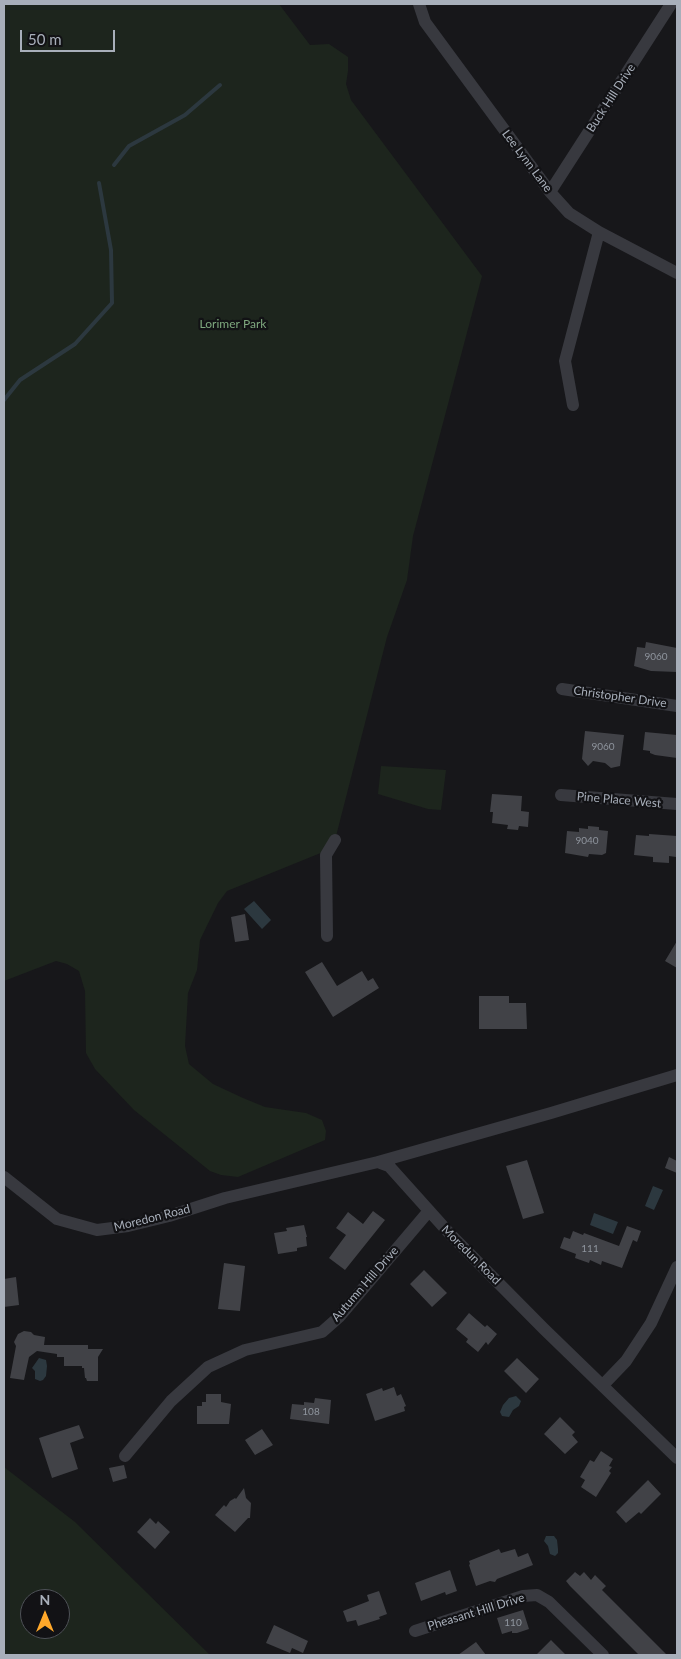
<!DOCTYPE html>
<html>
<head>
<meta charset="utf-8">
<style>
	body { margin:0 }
	#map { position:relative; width:681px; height:1659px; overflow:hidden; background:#17171a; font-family:Lato,sans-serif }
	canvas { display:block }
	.frame { position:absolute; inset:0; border:5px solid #a8afba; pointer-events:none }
	.north { position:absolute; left:20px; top:1589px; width:50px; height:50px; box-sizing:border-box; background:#121215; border:1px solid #4e5157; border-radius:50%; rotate:0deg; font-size:14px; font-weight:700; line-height:20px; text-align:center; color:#a8afba }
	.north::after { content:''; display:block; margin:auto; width:18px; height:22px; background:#ffa82a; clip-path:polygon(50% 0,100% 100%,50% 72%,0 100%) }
	.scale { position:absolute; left:20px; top:30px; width:95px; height:22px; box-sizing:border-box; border:2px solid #a8afba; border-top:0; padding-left:6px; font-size:15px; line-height:18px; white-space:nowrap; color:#a8afba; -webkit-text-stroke:4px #121215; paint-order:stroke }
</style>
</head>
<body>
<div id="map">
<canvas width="681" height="1659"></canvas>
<div class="frame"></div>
<div class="north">N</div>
<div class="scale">50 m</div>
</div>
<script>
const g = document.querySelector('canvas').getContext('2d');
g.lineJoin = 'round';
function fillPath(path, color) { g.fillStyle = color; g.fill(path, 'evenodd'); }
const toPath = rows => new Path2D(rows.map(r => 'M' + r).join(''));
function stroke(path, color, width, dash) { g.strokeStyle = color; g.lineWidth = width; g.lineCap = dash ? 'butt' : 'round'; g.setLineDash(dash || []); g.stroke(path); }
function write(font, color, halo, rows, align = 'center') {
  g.font = font + ' Lato,sans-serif'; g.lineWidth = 4.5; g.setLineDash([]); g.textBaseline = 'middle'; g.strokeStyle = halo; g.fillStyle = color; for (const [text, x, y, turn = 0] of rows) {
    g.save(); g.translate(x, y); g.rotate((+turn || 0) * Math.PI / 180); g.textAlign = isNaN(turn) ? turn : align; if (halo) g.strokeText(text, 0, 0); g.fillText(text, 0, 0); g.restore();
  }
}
const green = toPath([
	[4,4,279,4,310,45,329,44,348,57,348,71,346,84,351,100,482,276,413,536,407,580,387,637,333,848,227,891,218,903,200,940,197,970,188,993,185,1046,189,1064,213,1084,243,1098,265,1107,306,1113,322,1120,326,1131,325,1140,238,1177,221,1175,210,1171,134,1110,95,1069,86,1053,85,991,79,971,67,964,56,961,4,981],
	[381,766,446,770,441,810,428,809,378,794],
	[4,1467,75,1522,210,1655,5,1655],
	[30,1599,60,1599,60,1629,30,1629]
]);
const water = toPath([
	[254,901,271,920,262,929,244,909],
	[653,1186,663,1190,654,1210,645,1206],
	[594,1213,618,1222,613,1234,590,1225],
	[39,1358,46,1360,47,1366,46,1376,43,1380,40,1381,35,1379,35,1371,32,1368],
	[516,1396,521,1401,519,1406,513,1410,509,1417,502,1416,500,1412,503,1405,509,1398],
	[546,1536,554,1536,557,1540,558,1549,558,1553,555,1556,550,1554,548,1546,544,1541]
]);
const stream = toPath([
	[114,165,129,146,185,115,220,85],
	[4,400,20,380,75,344,112,303,111,250,99,183]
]);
const building = toPath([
	[646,642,677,648,677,672,651,671,634,666,637,647,645,648],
	[585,731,624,735,620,766,611,768,605,763,593,761,588,766,582,759],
	[645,732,677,735,677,758,655,755,650,753,650,751,643,750],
	[492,794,522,796,521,811,529,812,528,827,519,826,518,830,507,829,508,825,492,823,493,812,490,812],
	[588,826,599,827,599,830,608,831,606,853,602,855,589,854,588,857,565,853,567,831,579,832,579,828,588,829],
	[649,834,677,836,676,857,669,856,669,863,653,862,653,857,634,855,636,835,649,836],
	[245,914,249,940,235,942,231,917],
	[677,941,677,968,665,961],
	[322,962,337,986,362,971,368,981,373,978,379,988,333,1017,305,972],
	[479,996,509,996,509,1003,526,1003,527,1029,479,1029],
	[669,1157,677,1161,677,1173,665,1168],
	[527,1160,544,1213,523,1219,506,1166],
	[373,1211,385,1220,345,1270,329,1258,346,1235,336,1228,348,1212,363,1224],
	[304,1225,307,1237,306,1237,307,1246,297,1248,297,1251,278,1254,274,1233,287,1231,286,1228],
	[627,1226,641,1231,637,1242,633,1240,622,1268,602,1261,601,1265,590,1260,589,1263,575,1258,576,1254,560,1248,564,1237,570,1239,573,1231,583,1235,584,1233,619,1246],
	[224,1263,245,1266,240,1311,218,1309],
	[424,1270,447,1293,432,1307,410,1284],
	[16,1277,19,1305,4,1307,4,1279],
	[469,1313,485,1327,487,1325,497,1334,488,1345,486,1342,478,1352,466,1342,468,1339,456,1329],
	[24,1331,31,1332,34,1335,45,1337,44,1345,88,1345,88,1349,103,1349,98,1357,98,1381,87,1381,86,1378,85,1378,84,1368,82,1368,82,1366,64,1366,64,1357,57,1357,57,1354,37,1351,29,1357,24,1380,10,1378,16,1346,14,1342,18,1334],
	[517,1358,539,1379,526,1393,504,1371],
	[394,1387,397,1396,401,1394,406,1406,404,1407,405,1411,375,1421,366,1394,382,1388,383,1391],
	[206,1394,221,1394,221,1402,231,1404,229,1424,197,1424,197,1406,202,1406,202,1402,206,1402],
	[315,1398,331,1400,329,1424,290,1419,292,1404,304,1405,304,1402,314,1403],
	[560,1417,575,1432,572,1435,578,1442,565,1454,544,1434],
	[79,1425,84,1438,70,1443,78,1469,52,1478,39,1438],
	[262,1429,273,1445,255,1455,245,1440],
	[601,1451,613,1459,609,1466,612,1467,609,1471,611,1473,596,1497,581,1487,585,1480,580,1477,590,1460,594,1462],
	[124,1465,127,1478,113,1482,109,1468],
	[648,1480,661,1494,641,1514,639,1512,626,1523,616,1512],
	[244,1488,246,1498,251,1503,250,1518,248,1518,235,1532,215,1515,224,1505,226,1507,230,1501,235,1498,236,1499],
	[150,1518,156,1524,158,1521,170,1532,155,1549,137,1532],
	[499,1549,501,1553,515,1549,518,1557,528,1553,533,1565,497,1579,495,1582,490,1581,476,1586,469,1565,470,1564,469,1561],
	[450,1570,457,1591,446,1595,445,1592,421,1601,415,1583],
	[575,1572,580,1576,584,1572,591,1580,595,1575,606,1586,602,1590,667,1655,639,1655,570,1586,566,1581],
	[379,1591,387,1614,379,1617,380,1619,358,1626,356,1620,347,1622,343,1611,369,1601,367,1595],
	[523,1610,529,1629,517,1633,512,1633,512,1631,502,1634,497,1618],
	[274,1625,308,1641,303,1653,292,1648,290,1653,266,1643],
	[551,1640,566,1655,536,1655],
	[476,1642,486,1655,458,1655]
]);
const minor = toPath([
	[419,4,425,22,550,192,569,213,599,232,677,273],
	[550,192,671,4],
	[573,405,565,361,599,232],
	[562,689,677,706],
	[561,795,677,804],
	[327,936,326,855,335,840],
	[378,1162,551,1113,677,1075],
	[4,1177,57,1219,97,1230,128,1226,169,1216,225,1198,378,1162,389,1166,450,1234,544,1329,677,1458],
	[603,1385,626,1361,651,1323,677,1267],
	[125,1456,171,1401,208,1367,245,1350,322,1332,339,1317,428,1212],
	[415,1631,523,1596,537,1595,549,1602,603,1655]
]);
const numberNames = [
	["9060",656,657],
	["9060",603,747],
	["9040",587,841],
	["111",590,1249],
	["108",311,1412],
	["110",513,1623]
];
const streetNames = [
	["Buck Hill Drive",611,98,-57],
	["Lee Lynn Lane",527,161,53],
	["Christopher Drive",620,697,8],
	["Pine Place West",619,800,5],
	["Moredon Road",152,1218,-14],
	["Moredun Road",471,1255,45],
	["Autumn Hill Drive",365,1284,-49],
	["Pheasant Hill Drive",476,1612,-17]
];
const parkNames = [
	["Lorimer Park",233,324]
];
fillPath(green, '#1d251d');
fillPath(water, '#2c383f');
stroke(stream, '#2c383f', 4);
fillPath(building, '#414247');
stroke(minor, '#38393f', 12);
write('10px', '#8e949d', null, numberNames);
write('12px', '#a8afba', '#121215', streetNames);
write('12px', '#7ea77e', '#121215', parkNames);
</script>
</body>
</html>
